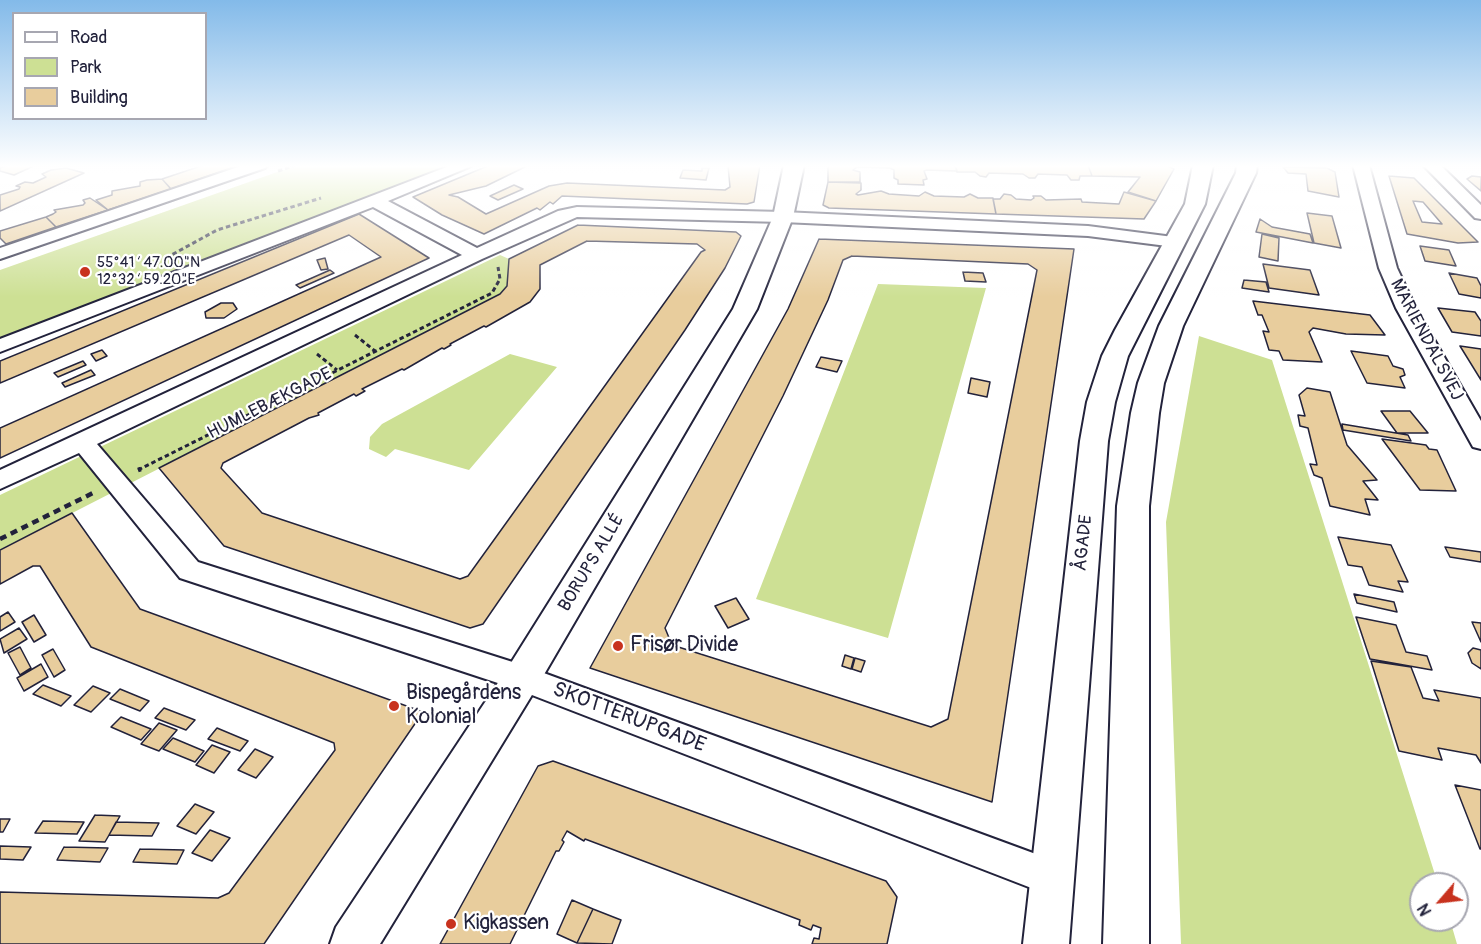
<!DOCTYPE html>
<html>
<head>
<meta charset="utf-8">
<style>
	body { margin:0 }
	#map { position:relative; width:1481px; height:944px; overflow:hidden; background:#fff; font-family:Pangolin,sans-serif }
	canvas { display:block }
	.legend { position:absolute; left:12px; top:12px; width:195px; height:108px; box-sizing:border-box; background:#fff; border:2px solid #a7a7b1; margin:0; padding:8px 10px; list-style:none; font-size:18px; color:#22223b }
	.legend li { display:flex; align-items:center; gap:12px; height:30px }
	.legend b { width:30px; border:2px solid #a7a7b1 }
	.north { position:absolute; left:1409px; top:872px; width:60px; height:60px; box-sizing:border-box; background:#fff; border:2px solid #a7a7b1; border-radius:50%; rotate:242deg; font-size:16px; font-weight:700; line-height:24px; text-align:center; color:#22223b }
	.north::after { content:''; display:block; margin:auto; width:21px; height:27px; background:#c8321e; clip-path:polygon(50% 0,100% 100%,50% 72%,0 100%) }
</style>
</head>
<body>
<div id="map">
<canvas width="1481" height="944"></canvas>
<ul class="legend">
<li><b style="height:8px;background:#fff"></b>Road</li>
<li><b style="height:16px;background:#cde094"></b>Park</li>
<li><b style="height:16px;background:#e8cd9d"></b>Building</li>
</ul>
<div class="north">N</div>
</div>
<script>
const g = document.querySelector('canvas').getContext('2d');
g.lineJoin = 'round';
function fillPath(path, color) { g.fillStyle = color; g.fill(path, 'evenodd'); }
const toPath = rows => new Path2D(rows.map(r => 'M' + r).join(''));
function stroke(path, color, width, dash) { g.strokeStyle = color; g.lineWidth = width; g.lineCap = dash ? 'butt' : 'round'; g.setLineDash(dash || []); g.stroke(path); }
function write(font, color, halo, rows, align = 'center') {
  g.font = font + ' Pangolin,sans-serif'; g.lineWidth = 4.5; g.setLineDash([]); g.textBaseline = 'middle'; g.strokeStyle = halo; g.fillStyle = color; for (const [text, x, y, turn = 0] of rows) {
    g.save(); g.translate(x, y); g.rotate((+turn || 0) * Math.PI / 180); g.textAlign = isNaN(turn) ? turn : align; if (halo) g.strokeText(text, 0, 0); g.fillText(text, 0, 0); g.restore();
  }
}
const green = toPath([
	[297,165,452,165,0,340,0,270],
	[500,255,509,259,507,286,500,294,0,550,0,495],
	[878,284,986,288,888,638,756,599],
	[1199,336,1272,360,1438,884,1421,884,1421,920,1450,920,1457,944,1181,944,1166,522],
	[510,354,557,367,469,470,395,449,386,457,369,449,370,437,382,424]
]);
const building = toPath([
	[8,165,36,165,14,175,0,171,0,168,8,165],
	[204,165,240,165,171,189,162,179,204,165],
	[490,165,529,165,486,186,449,195,458,197,486,214,549,186,567,183,725,190,730,187,728,166,760,165,754,202,747,204,562,196,553,204,550,202,540,210,537,208,484,234,442,215,413,197,490,165],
	[828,165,955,165,957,171,927,170,924,171,927,179,923,180,924,185,898,184,898,180,894,178,894,170,890,168,857,167,853,170,860,172,860,182,828,182,828,165],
	[955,165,1088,165,1092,176,1080,176,1079,180,1071,180,1067,175,1038,174,1035,178,1029,178,1023,174,989,173,986,177,980,176,975,172,957,172,955,165],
	[1088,165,1168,166,1174,169,1156,201,1128,192,1140,177,1092,176,1088,165],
	[1283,167,1327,168,1335,172,1339,197,1308,191,1306,174,1288,173,1283,167],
	[66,168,84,173,0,211,0,195,19,189,20,187,16,186,25,182,33,183,46,177,42,174,51,170,66,168],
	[702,168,709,168,706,180,680,178,683,170,702,171,702,168],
	[1389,176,1414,178,1478,242,1458,243,1407,234,1389,176],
	[1413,201,1423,202,1442,224,1422,222,1413,201],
	[1472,176,1481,177,1481,191,1467,179,1472,176],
	[162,179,171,189,108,210,96,200,112,195,112,191,140,186,140,182,147,180,162,179],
	[828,182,861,183,861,190,856,194,858,195,881,191,889,194,919,196,925,192,934,196,964,197,970,194,978,198,993,198,996,214,829,208,823,205,828,182],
	[514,185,523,189,498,200,490,196,514,185],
	[1124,192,1156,201,1144,219,996,214,993,199,1000,199,1004,194,1011,195,1016,199,1031,200,1034,198,1033,196,1041,196,1046,200,1081,199,1082,202,1119,204,1124,192],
	[90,198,108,210,56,227,46,217,53,214,56,212,54,210,83,205,85,203,83,200,90,198],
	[1307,213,1332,216,1341,248,1314,243,1307,213],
	[359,214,429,258,0,458,0,428,381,257,349,235,0,383,0,361,359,214],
	[46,217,56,227,6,244,0,238,0,231,46,217],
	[1260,219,1272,227,1310,234,1313,243,1256,232,1260,219],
	[578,225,736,232,741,236,725,268,685,330,483,624,470,628,224,546,159,468,500,294,507,286,509,259,578,225],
	[587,241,697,244,705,250,701,252,468,576,460,579,262,513,221,468,223,463,309,418,319,415,318,413,354,394,356,396,365,391,362,389,402,369,404,370,442,348,444,349,451,345,450,344,484,326,486,327,530,302,540,289,540,265,587,241],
	[1262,234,1279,238,1278,261,1259,257,1262,234],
	[819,239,1074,249,992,802,590,668,788,309,819,239],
	[852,256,1028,264,1037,270,948,719,931,727,672,645,665,628,783,396,828,300,843,260,852,256],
	[1420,246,1449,250,1456,266,1425,261,1420,246],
	[325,258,328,269,321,270,317,260,325,258],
	[1263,264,1310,270,1319,295,1269,288,1263,264],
	[330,270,334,273,300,288,296,285,330,270],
	[963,272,983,273,986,282,965,281,963,272],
	[1449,273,1477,278,1481,286,1481,298,1459,294,1449,273],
	[1244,280,1266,282,1269,292,1242,288,1244,280],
	[1253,301,1370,315,1385,335,1346,334,1313,328,1309,332,1322,362,1283,360,1279,351,1269,350,1263,331,1269,332,1262,315,1258,315,1253,301],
	[221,303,233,303,237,309,224,318,206,318,205,312,221,303],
	[1438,308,1475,312,1481,321,1481,336,1452,332,1438,308],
	[1460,346,1481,349,1481,380,1460,346],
	[102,350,107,356,96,361,91,354,102,350],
	[1351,351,1388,356,1393,366,1403,369,1405,375,1400,377,1405,388,1367,383,1351,351],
	[821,357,842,361,837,372,816,367,821,357],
	[83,361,86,365,58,377,54,373,83,361],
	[91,370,95,375,65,387,62,383,91,370],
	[971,378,990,382,987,397,968,393,971,378],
	[1307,388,1330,392,1347,445,1377,480,1363,481,1378,500,1365,499,1370,515,1330,506,1322,478,1314,475,1310,464,1317,465,1308,428,1300,426,1298,415,1305,416,1299,395,1307,388],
	[1381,411,1410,411,1428,433,1397,433,1381,411],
	[1342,424,1408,435,1411,441,1343,430,1342,424],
	[1382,439,1426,445,1429,449,1437,450,1456,491,1420,490,1382,439],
	[72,513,140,609,423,712,264,944,0,944,0,892,218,898,229,893,335,750,334,743,91,647,40,566,33,566,0,584,0,550,72,513],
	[1338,537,1391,545,1408,582,1398,581,1403,592,1369,585,1362,567,1348,565,1338,537],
	[1445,547,1481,552,1481,562,1450,557,1445,547],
	[1354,594,1394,602,1397,612,1357,603,1354,594],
	[736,598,749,619,728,628,715,606,736,598],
	[8,612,15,622,0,631,0,617,8,612],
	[34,615,46,635,34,642,22,622,34,615],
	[1356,617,1396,625,1406,652,1427,656,1432,670,1370,659,1356,617],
	[1472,622,1481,623,1481,642,1472,622],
	[19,628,27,639,4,653,0,639,19,628],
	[20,647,31,668,20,675,8,653,20,647],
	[1473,648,1481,650,1481,669,1472,663,1468,653,1473,648],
	[53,649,65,670,54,677,42,655,53,649],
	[845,655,854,658,851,669,842,666,845,655],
	[855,658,865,661,861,672,852,669,855,658],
	[1371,661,1411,667,1423,698,1439,701,1434,690,1481,698,1481,763,1476,755,1438,748,1442,760,1399,751,1371,661],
	[41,664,48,677,24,691,17,678,41,664],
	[43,685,71,696,61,706,33,694,43,685],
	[93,686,110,693,91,712,74,705,93,686],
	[120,689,149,701,140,711,110,699,120,689],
	[164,708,195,720,186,730,155,718,164,708],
	[121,717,151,729,141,740,111,727,121,717],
	[159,723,177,730,159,751,141,744,159,723],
	[217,728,248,741,240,751,208,739,217,728],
	[173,738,204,751,195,762,163,749,173,738],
	[212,745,230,752,214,773,196,765,212,745],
	[255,749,273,757,256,778,238,770,255,749],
	[553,761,886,881,897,897,887,944,812,944,814,938,819,939,821,928,813,925,811,930,799,925,800,920,585,839,584,841,567,831,562,840,564,842,559,851,556,851,510,944,440,944,538,766,553,761],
	[1455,785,1481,790,1481,849,1480,849,1455,785],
	[195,804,214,812,196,834,177,826,195,804],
	[95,815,120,816,105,842,79,841,95,815],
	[0,819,10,819,3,832,0,832,0,819],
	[43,821,84,822,77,834,35,833,43,821],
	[116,822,159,823,152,836,109,835,116,822],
	[210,830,230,838,212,861,192,853,210,830],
	[0,846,31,847,23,860,0,859,0,846],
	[64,847,108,848,100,862,57,860,64,847],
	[140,849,184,850,177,864,133,862,140,849],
	[572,900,593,909,577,943,557,934,572,900],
	[593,909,621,920,612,944,577,943,593,909]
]);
const pathFar1 = toPath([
	[278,171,295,165],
	[166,258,217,230,321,198],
	[355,335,375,351],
	[317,354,337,370],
	[138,470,492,293,500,279,498,267]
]);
const path = toPath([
	[138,470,141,469],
	[0,539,93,493]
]);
const minor = toPath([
	[244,165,268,165,265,168,0,259,0,248,244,165],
	[452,165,474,165,388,201,477,248,558,211,577,207,783,212,1088,226,1181,238,1184,242,1181,246,1175,247,1088,236,783,222,577,217,482,259,97,444,198,562,522,665,1052,860,1065,865,1070,878,1065,891,1052,896,519,690,180,578,79,453,0,489,0,470,462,255,373,207,0,352,0,339,452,165],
	[1353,165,1369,165,1397,268,1416,308,1481,421,1481,449,1473,447,1396,308,1379,268,1353,165],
	[1423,165,1440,165,1481,205,1481,219,1475,218,1423,165]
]);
const tertiary = toPath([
	[784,165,804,165,793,217,757,309,535,690,380,944,330,944,336,927,509,666,733,309,773,217,784,165],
	[1193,165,1213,165,1205,204,1128,356,1115,402,1108,441,1069,944,1023,944,1080,441,1087,402,1102,356,1115,330,1185,204,1193,165],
	[1237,165,1257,165,1256,173,1183,326,1164,383,1159,413,1149,506,1149,944,1103,944,1117,506,1131,413,1138,383,1159,326,1236,173,1237,165]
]);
const markers = [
	[85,272,6,"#c8321e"],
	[618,646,6,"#c8321e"],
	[394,706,6,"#c8321e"],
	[451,924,6,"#c8321e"]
];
const farPoinames = [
	["55°41′47.00\"N",97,263],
	["12°32′59.20\"E",97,280]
];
const streetNames = [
	["MARIENDALSVEJ",1426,340,62],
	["HUMLEBÆKGADE",270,404,-27],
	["ÅGADE",1084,543,-84],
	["BORUPS ALLÉ",592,563,-59]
];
const nearPoinames = [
	["Frisør Divide",630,646],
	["Bispegårdens",406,694],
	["Kolonial",406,718],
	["Kigkassen",463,924]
];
const nearStreetnames = [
	["SKOTTERUPGADE",629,718,21]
];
fillPath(green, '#cde094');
fillPath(building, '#e8cd9d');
stroke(building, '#22223b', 1.5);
stroke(minor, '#22223b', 4);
stroke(tertiary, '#22223b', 4);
stroke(pathFar1, '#22223b', 3, [4.5, 3]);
stroke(path, '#22223b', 4.5, [7, 5]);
fillPath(minor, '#fff');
fillPath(tertiary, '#fff');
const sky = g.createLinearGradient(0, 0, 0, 297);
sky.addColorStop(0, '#83bae9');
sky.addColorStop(0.56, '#fff');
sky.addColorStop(1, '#ffffff00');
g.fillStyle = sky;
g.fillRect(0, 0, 1481, 297);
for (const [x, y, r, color] of markers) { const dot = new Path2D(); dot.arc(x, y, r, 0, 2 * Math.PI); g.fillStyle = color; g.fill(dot); stroke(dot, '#fff', 2); }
write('15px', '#22223b', '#fff', farPoinames, 'left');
write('18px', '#22223b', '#fff', streetNames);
write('21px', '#22223b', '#fff', nearPoinames, 'left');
write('21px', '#22223b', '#fff', nearStreetnames);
</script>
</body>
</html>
